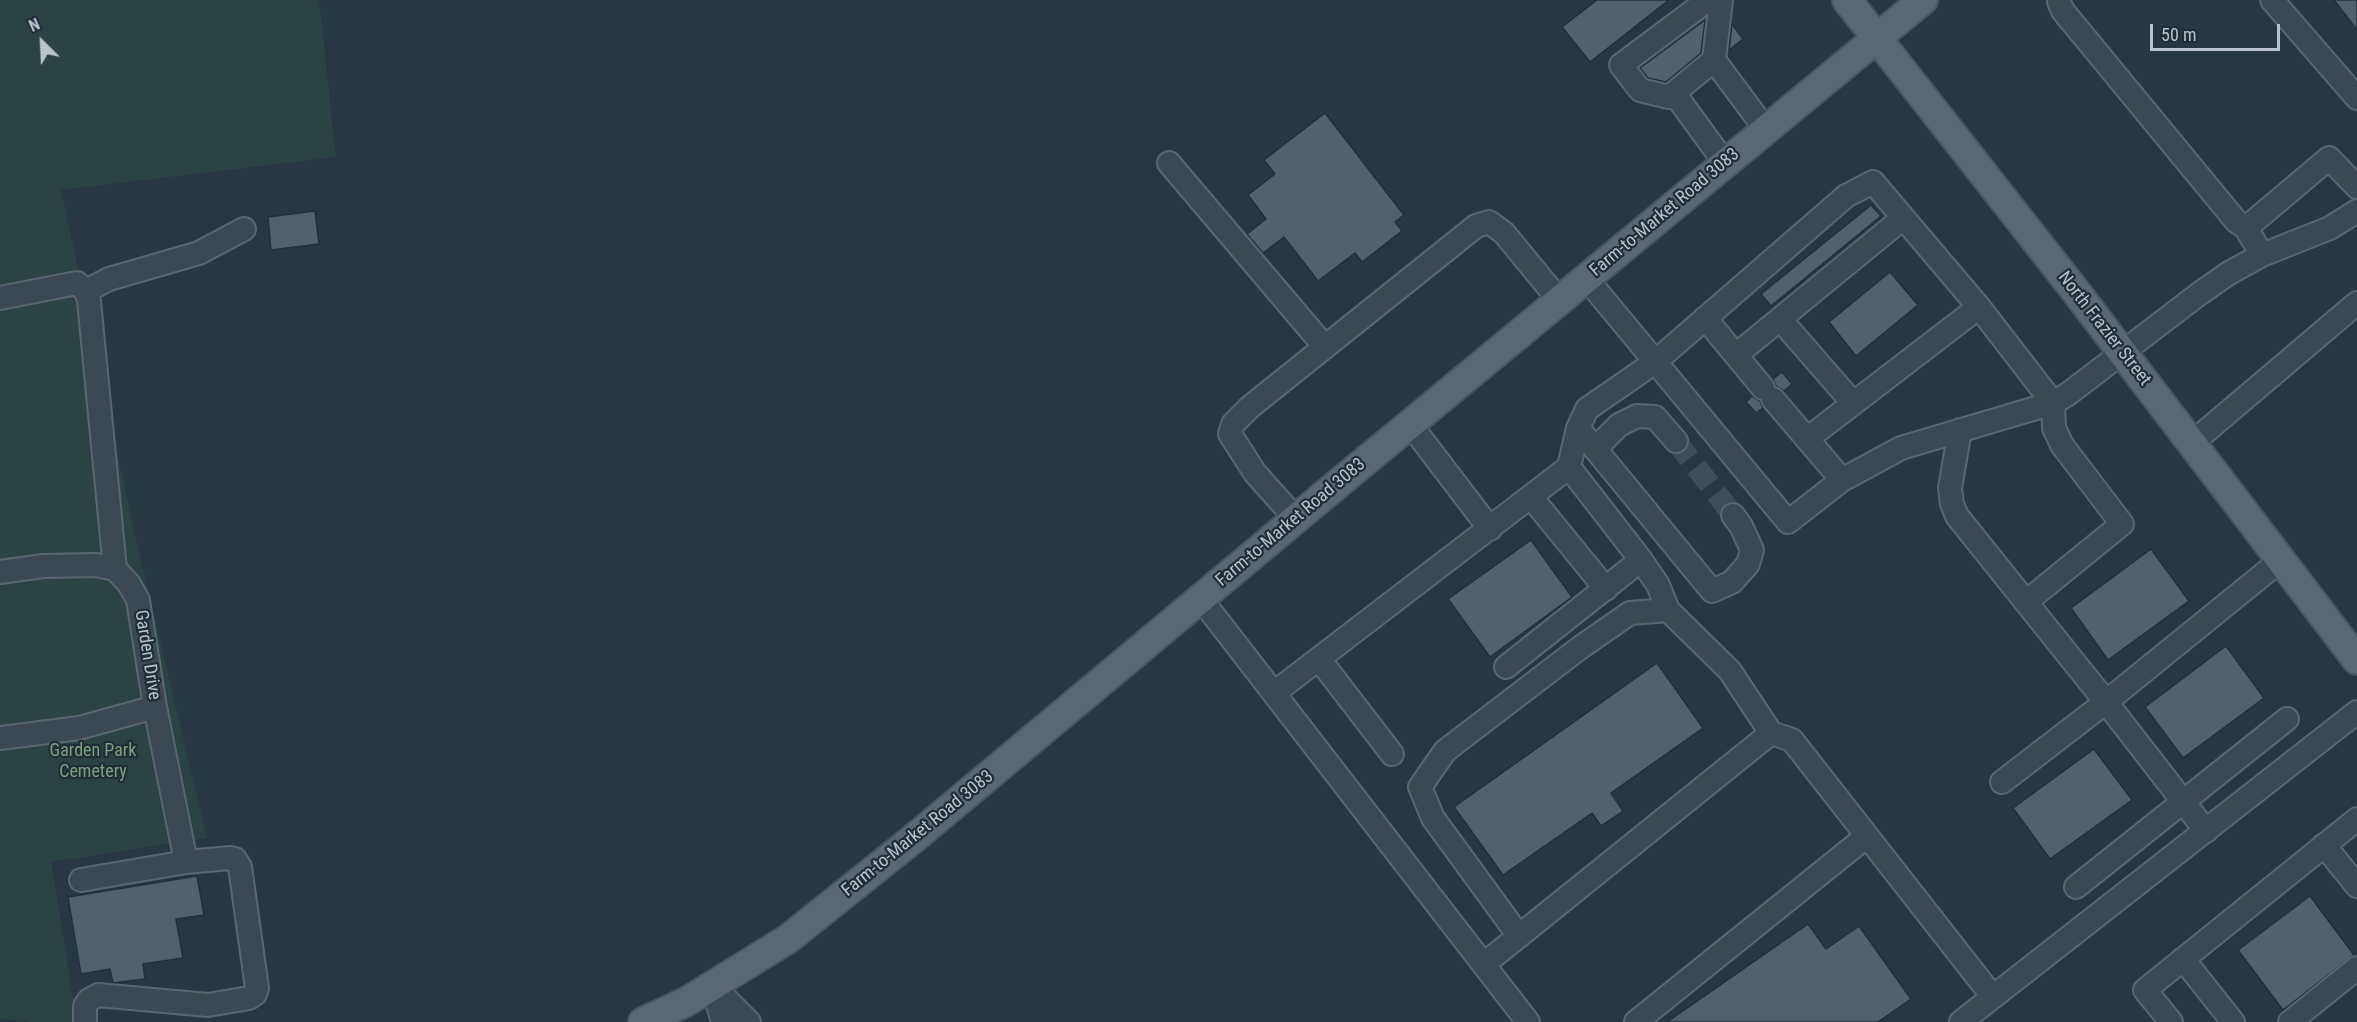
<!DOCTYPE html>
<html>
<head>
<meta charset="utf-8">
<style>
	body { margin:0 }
	#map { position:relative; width:2357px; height:1022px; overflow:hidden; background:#283843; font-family:"Roboto Condensed",sans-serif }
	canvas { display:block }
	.north { position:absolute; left:12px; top:12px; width:60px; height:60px; -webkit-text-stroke:4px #212e38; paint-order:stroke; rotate:336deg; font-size:16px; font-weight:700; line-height:24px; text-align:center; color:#bac4cc }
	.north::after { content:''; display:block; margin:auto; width:21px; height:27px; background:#bac4cc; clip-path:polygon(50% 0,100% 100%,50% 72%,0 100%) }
	.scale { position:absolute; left:2150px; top:24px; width:130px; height:27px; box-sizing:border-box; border:3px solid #bac4cc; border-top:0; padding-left:8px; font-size:18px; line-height:21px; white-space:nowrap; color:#bac4cc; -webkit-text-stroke:4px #212e38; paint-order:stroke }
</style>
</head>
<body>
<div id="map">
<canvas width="2357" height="1022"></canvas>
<div class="north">N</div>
<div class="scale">50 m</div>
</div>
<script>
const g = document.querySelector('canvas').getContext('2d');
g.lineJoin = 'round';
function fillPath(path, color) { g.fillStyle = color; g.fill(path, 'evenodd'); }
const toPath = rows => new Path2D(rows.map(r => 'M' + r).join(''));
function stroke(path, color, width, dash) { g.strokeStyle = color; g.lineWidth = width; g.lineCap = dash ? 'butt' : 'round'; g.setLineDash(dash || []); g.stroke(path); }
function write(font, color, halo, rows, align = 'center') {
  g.font = font + ' "Roboto Condensed",sans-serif'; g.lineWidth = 4.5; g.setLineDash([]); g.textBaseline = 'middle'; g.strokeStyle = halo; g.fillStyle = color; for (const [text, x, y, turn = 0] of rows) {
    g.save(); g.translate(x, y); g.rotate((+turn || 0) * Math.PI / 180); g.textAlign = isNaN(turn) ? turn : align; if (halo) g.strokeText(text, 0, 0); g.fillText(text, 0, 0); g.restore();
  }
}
const green = toPath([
	[0,0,319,0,336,157,61,190,135,536,207,838,51,862,77,1022,29,1022,0,1018]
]);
const building = toPath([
	[1597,0,1669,0,1590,62,1562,27,1597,0],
	[2334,0,2357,0,2357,30,2334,0],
	[1705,20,1701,53,1666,82,1648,78,1640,68,1705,20],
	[1732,24,1743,39,1729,50,1732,24],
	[1325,113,1404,215,1395,222,1402,231,1362,262,1355,253,1318,281,1284,237,1263,253,1247,234,1266,219,1248,195,1275,174,1264,160,1325,113],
	[1871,205,1881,216,1771,306,1761,294,1871,205],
	[315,211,319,244,271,250,268,217,315,211],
	[1890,272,1918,305,1856,356,1829,322,1890,272],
	[1782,372,1792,384,1784,391,1776,386,1773,379,1782,372],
	[1752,396,1760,401,1763,408,1756,413,1746,402,1752,396],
	[1531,540,1572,597,1490,657,1448,599,1531,540],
	[2151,549,2189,601,2108,660,2071,608,2151,549],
	[2226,646,2264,698,2183,758,2145,707,2226,646],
	[1657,663,1703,728,1611,793,1623,811,1601,826,1592,813,1503,875,1454,807,1657,663],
	[2094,749,2132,800,2050,859,2013,808,2094,749],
	[197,876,204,915,176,919,183,958,143,964,145,979,113,983,110,969,81,974,68,897,197,876],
	[2310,896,2354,955,2283,1010,2238,950,2310,896],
	[1808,924,1826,949,1859,926,1911,999,1878,1022,1667,1022,1808,924]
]);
const minorTunnel = toPath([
	[1676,441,1733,515]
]);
const minor = toPath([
	[1708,0,1621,65,1640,90,1669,97,1714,60],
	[1721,0,1714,60,1766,130],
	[2059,0,2059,2,2063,11,2236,221,2246,228,2262,255],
	[2272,0,2357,98],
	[1674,93,1725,163],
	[1169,163,1325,347],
	[2246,228,2329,158,2357,187],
	[1586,278,1788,522,1842,480,1901,448,2053,403,2068,394,2199,294,2229,273,2262,255,2330,228,2357,211],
	[86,291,89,301,115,569],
	[86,291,109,279,199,253,244,229],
	[0,298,77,283,86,291],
	[1705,318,1763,388],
	[1780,319,1853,403],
	[1736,355,1903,218],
	[1773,399,1842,480],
	[1410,424,1490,529],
	[1578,428,1712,591,1732,582,1748,564,1752,550,1741,526,1733,515],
	[1960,430,1950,488,1952,504,1957,516,2106,702,2206,831],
	[1807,439,1979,307],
	[2192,443,2357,303],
	[1595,449,1619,425,1637,416,1655,417,1676,441],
	[1569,467,1578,428,1587,409,1655,362,1846,196,1873,182,1979,307,2053,403,2054,428,2062,445,2122,524,2026,602],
	[1531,497,1606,589],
	[1296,519,1255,473,1230,434,1233,424,1250,407,1476,226,1489,222,1504,233,1559,300],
	[0,572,43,566,96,565,115,569,129,584,138,600,155,707,186,862],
	[1201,599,1528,1022],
	[1319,659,1392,754],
	[1506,667,1641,560],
	[1274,693,1569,467,1641,560,1658,585,1668,610],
	[1771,733,1792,740,1993,997],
	[0,738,79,728,155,707],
	[2002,782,2106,702,2281,560],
	[2324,845,2357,886],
	[81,880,186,862,230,858,235,859,240,867,257,988,255,994,249,998,208,1005,98,995,89,1000,85,1006,85,1022],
	[2076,887,2287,719],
	[2183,959,2233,1022],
	[1484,964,1519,936,1771,733,1730,671,1668,610,1630,613,1581,647,1445,751,1420,787,1433,818,1519,936],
	[713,986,749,1022],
	[713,987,723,1022],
	[1636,1022,1867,836],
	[1961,1022,2357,712],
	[2171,1022,2145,990,2357,819],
	[2290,1022,2357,968]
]);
const major = toPath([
	[1847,0,2077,293,2357,660],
	[643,1022,686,1002,788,939,913,839,1334,487,1923,0]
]);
const streetNames = [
	["Farm-to-Market Road 3083",1665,213,-40],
	["North Frazier Street",2104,329,52],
	["Farm-to-Market Road 3083",1291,523,-40],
	["Garden Drive",147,655,81],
	["Farm-to-Market Road 3083",918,834,-39]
];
const parkNames = [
	["Garden Park",93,751],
	["Cemetery",93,772]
];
fillPath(green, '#2a4443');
fillPath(building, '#51626e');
stroke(building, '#23303a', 1.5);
stroke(minorTunnel, '#3e4d58', 22, [22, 11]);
stroke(minor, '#5b6770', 26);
stroke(major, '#49555f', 32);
stroke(minor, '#3c4953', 22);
stroke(major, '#5b6873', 28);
write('18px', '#bac4cc', '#212e38', streetNames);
write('18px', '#78a27c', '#212e38', parkNames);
</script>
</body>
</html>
